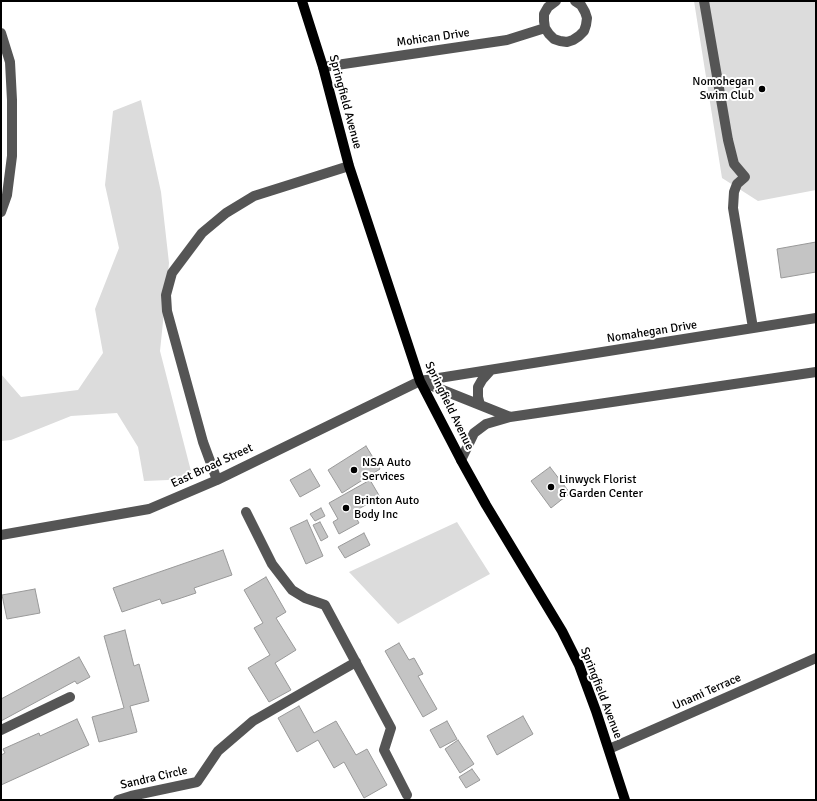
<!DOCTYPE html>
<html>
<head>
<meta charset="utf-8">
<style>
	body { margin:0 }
	#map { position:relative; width:817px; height:801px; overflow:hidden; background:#fff; font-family:Signika,sans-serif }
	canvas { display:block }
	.frame { position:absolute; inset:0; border:2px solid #000; pointer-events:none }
</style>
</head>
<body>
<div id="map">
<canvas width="817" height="801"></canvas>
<div class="frame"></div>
</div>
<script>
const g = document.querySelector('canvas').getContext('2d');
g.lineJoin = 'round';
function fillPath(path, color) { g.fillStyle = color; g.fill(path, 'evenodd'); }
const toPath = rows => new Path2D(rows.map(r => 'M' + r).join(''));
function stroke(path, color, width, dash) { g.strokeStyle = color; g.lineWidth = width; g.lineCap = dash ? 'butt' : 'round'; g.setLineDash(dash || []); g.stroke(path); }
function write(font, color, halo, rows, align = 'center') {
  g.font = font + ' Signika,sans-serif'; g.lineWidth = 4; g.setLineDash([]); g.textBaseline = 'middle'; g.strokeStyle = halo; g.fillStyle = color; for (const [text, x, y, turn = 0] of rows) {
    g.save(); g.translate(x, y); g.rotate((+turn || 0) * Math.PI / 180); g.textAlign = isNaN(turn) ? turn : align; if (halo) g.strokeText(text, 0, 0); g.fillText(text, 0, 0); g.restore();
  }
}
const green = toPath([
	[694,1,816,1,816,190,758,201,722,178],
	[141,100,161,192,169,263,160,351,193,479,144,481,138,447,117,413,71,416,11,440,1,441,1,374,21,397,78,390,103,353,95,309,119,248,105,185,113,111],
	[457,522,490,574,398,624,349,572]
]);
const building = toPath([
	[816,242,816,272,781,278,777,249,816,242],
	[366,446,380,469,342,493,328,470,366,446],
	[550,467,570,493,551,508,531,481,550,467],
	[310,469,320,486,300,497,290,480,310,469],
	[370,480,380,497,353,512,359,523,339,534,333,522,338,519,329,503,370,480],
	[321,508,325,516,315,521,310,514,321,508],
	[307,520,323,556,306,564,290,528,307,520],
	[320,522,328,537,321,541,313,525,320,522],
	[364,533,370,545,345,558,338,547,364,533],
	[223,550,232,575,194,588,196,593,178,599,162,604,160,599,122,612,113,588,223,550],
	[266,577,286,612,276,618,296,650,275,663,291,690,269,702,248,668,270,655,254,628,263,623,244,590,266,577],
	[35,589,40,613,7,619,2,595,35,589],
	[125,630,134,666,139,664,149,701,130,706,137,732,99,742,92,717,124,708,104,636,125,630],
	[399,643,409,660,414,658,423,674,418,676,437,709,423,717,385,651,399,643],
	[79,657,90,677,77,684,75,681,1,721,1,699,79,657],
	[299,706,314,733,336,721,356,755,367,749,387,785,364,798,344,762,334,768,318,740,297,752,278,718,299,706],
	[523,716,533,734,497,755,487,736,523,716],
	[77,719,89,745,1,785,1,755,5,753,3,749,39,733,40,736,77,719],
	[447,721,457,739,440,748,430,730,447,721],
	[458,740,474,764,460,773,445,749,458,740],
	[472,769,480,780,466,788,459,777,472,769]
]);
const minor = toPath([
	[556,1,548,7,544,14,544,21,545,28,549,34,554,39,560,41,567,42,573,40,579,36,584,31,586,25,587,18,585,12,581,5,575,1],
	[704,1,728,140,734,164,745,177,737,184,734,192,733,208,753,328],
	[1,33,10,62,12,100,12,156,7,195,1,212],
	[323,67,507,40,545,28],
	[420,381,510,417],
	[480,405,478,397,478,387,482,380,491,370],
	[461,460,474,433,486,424,510,417,816,372],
	[217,480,203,442,167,311,166,295,172,273,202,233,226,213,254,196,349,166],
	[246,512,272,564,292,590,305,598,325,605,391,728,384,750,407,795],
	[1,535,149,509,217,480,420,381,816,318],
	[1,730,70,697],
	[609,749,816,658],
	[118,800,131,796,197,782,218,751,253,721,356,662]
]);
const major = toPath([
	[302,1,323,67,349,166,420,381,461,460,486,505,562,631,579,665,596,711,625,800]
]);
const markers = [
	[762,89,4,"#000"],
	[354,470,4,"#000"],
	[551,487,4,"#000"],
	[346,508,4,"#000"]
];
const streetNames = [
	["Mohican Drive",433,38,-8],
	["Springfield Avenue",345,102,75],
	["Nomahegan Drive",652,332,-9],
	["Springfield Avenue",449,406,64],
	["East Broad Street",212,466,-25],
	["Unami Terrace",707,692,-24],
	["Springfield Avenue",601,693,69],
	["Sandra Circle",154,778,-13]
];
const poiNames = [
	["Nomohegan",754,82,"right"],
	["Swim Club",754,96,"right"],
	["NSA Auto",362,463],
	["Services",362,477],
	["Linwyck Florist",559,480],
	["& Garden Center",559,494],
	["Brinton Auto",354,501],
	["Body Inc",354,515]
];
fillPath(green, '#dcdcdc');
fillPath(building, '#c4c4c4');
stroke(building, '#999', 1);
stroke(minor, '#555', 10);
stroke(major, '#000', 10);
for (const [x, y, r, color] of markers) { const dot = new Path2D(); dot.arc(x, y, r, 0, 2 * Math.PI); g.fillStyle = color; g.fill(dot); stroke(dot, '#fff', 1.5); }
write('12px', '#000', '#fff', streetNames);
write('12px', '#000', '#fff', poiNames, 'left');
</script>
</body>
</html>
